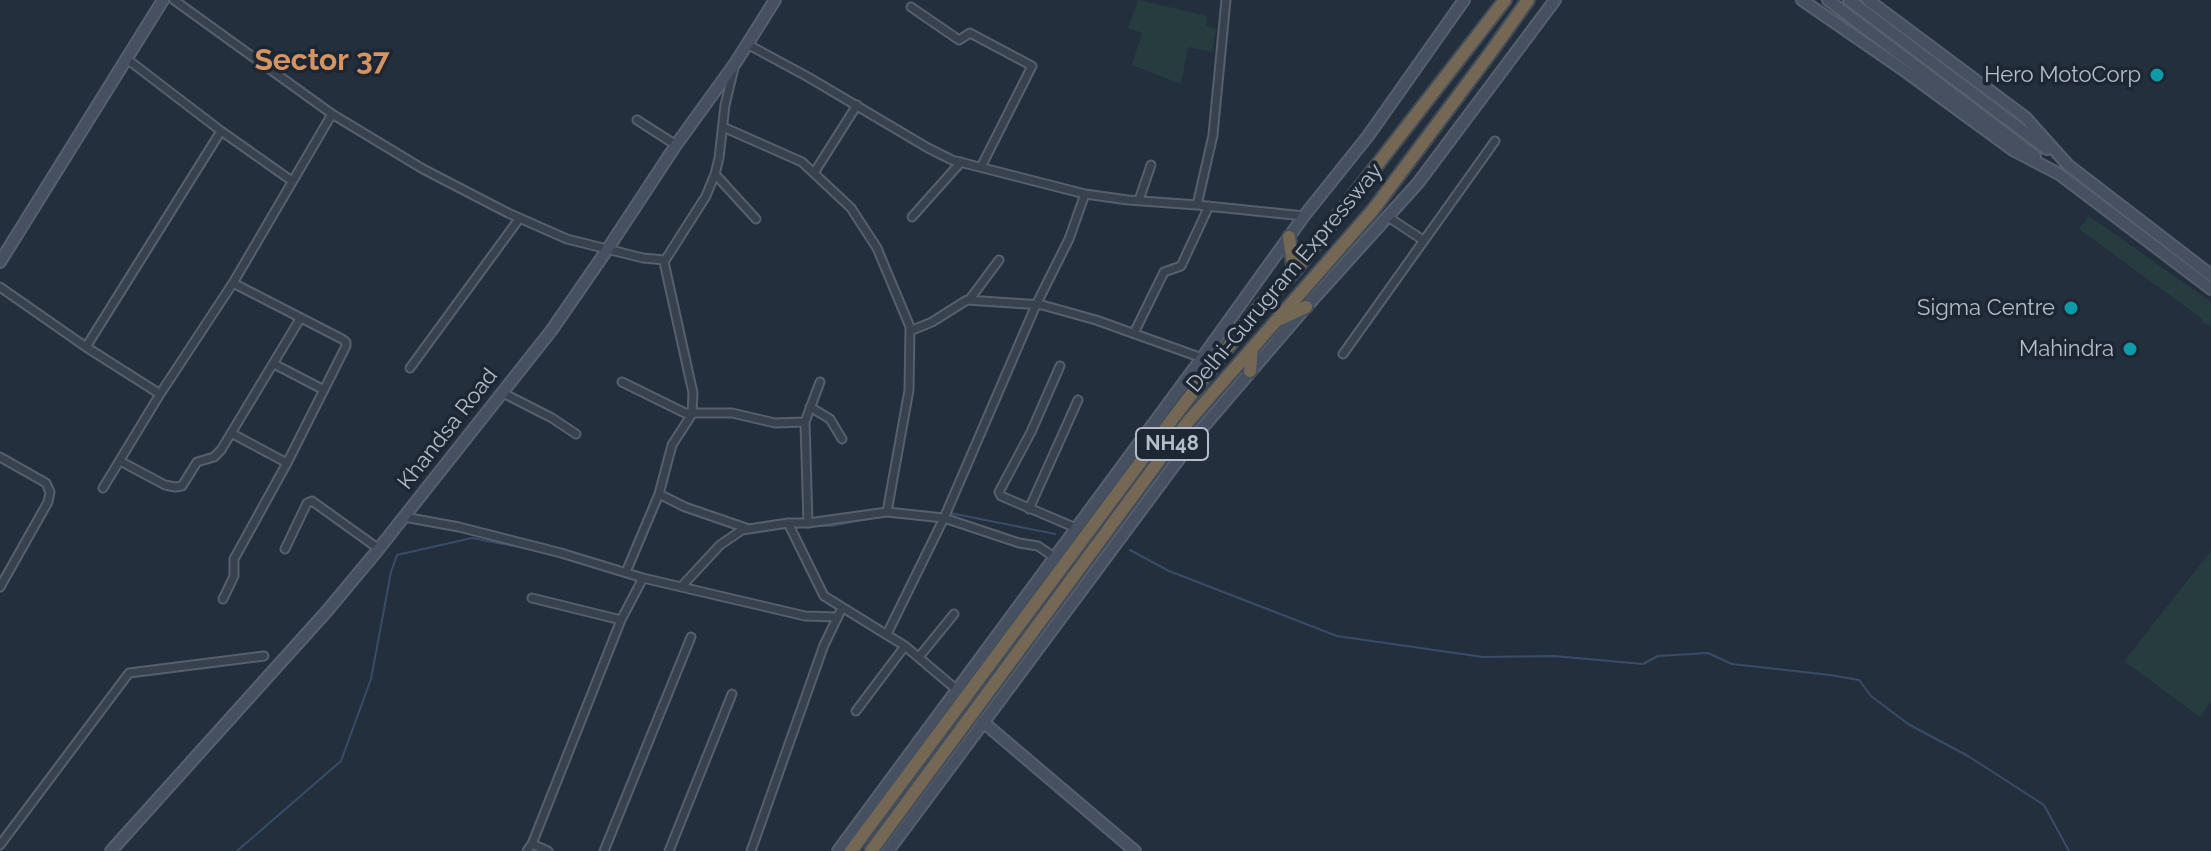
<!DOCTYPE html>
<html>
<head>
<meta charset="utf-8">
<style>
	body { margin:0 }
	canvas { display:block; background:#242f3e }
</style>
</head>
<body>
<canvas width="2211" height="851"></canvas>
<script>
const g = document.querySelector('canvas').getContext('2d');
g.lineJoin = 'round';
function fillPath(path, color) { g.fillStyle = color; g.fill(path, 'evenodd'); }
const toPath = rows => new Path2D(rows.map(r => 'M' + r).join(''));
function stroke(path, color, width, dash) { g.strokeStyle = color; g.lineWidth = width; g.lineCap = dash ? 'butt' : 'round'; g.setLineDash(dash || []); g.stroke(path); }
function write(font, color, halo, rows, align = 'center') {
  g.font = font + ' Raleway,sans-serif'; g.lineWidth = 7; g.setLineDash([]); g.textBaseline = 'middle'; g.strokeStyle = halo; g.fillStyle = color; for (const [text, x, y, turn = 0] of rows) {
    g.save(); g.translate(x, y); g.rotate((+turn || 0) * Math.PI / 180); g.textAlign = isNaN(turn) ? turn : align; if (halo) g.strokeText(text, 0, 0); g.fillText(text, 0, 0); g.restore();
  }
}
const green = toPath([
	[1138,0,1207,16,1206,26,1216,29,1212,52,1188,47,1181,84,1132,65,1142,33,1128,28],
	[2089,216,2211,302,2211,326,2203,323,2201,318,2079,229],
	[2211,551,2211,701,2200,717,2124,661]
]);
const stream = toPath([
	[950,513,1055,534],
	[811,526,831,526,872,518],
	[1130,550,1169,571,1337,636,1483,657,1554,656,1643,664,1658,656,1708,653,1732,664,1830,675,1859,680,1871,696,1908,724,1968,756,2044,805,2069,851],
	[237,851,341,761,371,679,391,572,397,555,472,538,535,550]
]);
const street = toPath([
	[174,0,332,114,423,169,508,213,567,239,643,258,665,260],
	[911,7,959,40,970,33,1032,66,981,167],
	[747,44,808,77,928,148,952,160,1085,194,1128,200,1197,205,1304,216],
	[127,59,221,131,292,181],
	[637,120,676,145],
	[723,127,802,162,851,208,877,248,910,327,909,390,887,512],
	[814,173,857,105],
	[715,174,756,219],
	[1139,200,1151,165],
	[1197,205,1213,135,1226,0],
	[912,217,961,162],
	[1388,217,1423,240],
	[0,287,86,347,160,394],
	[970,299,999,260],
	[910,331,932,322,967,300,1042,305,1096,320,1202,358],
	[1134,333,1164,272,1181,266,1209,206],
	[86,347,221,131],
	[1343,354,1495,141],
	[274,364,324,390],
	[1060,366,1031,432,999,492,1001,496,1076,528],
	[410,368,519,219],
	[622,382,685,413,732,413,775,423,805,422],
	[503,393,552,418,576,434],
	[810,407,830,419,842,439],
	[231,433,287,463],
	[0,457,46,483,50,492,48,502,0,587],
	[120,461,165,485,175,487,182,486,197,462,214,457,221,450,300,319],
	[103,488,160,394,233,283,332,114],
	[659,494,685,507,746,528],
	[1029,509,1078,400],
	[404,517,459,527,561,553,643,578,805,616,838,617],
	[788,523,824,596,905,646,957,690],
	[808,523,805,422,820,382],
	[285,549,307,503,312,501,379,549],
	[626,572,659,494,672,445,692,414,693,393,664,262,706,196,715,174,719,158,725,105,734,68],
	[682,586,720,545,742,530,788,523,808,523,887,512,944,518,1019,543,1038,546,1054,557],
	[532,598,621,620],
	[223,599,234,576,234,559,287,463,346,346,346,342,342,339,233,283],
	[887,634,944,518,1036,305,1069,239,1085,194],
	[919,657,954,614],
	[856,711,905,646],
	[532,844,621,620,643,578],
	[0,845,129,673,264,656],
	[527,851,532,844,548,851],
	[604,851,691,637],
	[669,851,732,694],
	[751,851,824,645,842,608]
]);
const secondary = toPath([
	[1802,0,1905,71,2013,150,2059,174,2211,289],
	[1828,0,2035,156],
	[1849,0,2047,149],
	[1868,0,2025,117,2068,165,2211,275],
	[0,262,163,0],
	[983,722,1135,851],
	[111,851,327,611,377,551,551,331,607,250,676,145,736,62,775,0],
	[838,851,1202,358,1304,216,1368,136,1464,0],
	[888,851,1199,432,1306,307,1418,183,1555,0]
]);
const highway = toPath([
	[1289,237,1294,272],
	[1280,319,1306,307],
	[1250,371,1252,348],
	[851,851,1174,417,1260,306,1294,272,1505,0],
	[871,851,1186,424,1373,210,1491,52,1528,0]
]);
const markers = [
	[2157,75,8,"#0f9aa8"],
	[2071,308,8,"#0f9aa8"],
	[2130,349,8,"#0f9aa8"]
];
const shields = [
	[1172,444,72]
];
const shieldNames = [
	["NH48",1172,444]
];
const poiNames = [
	["Hero MotoCorp",2141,75],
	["Sigma Centre",2055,308],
	["Mahindra",2114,349]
];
const streetNames = [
	["Delhi-Gurugram Expressway",1285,278,-50],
	["Khandsa Road",448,429,-52]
];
const districtNames = [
	["Sector 37",322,61]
];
fillPath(green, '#263c3f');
stroke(stream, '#394c67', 2);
stroke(street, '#565f6c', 11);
stroke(secondary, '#565f6c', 14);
stroke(highway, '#434c59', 16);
stroke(street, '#38414e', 7);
stroke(secondary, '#465061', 10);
stroke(highway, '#746855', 12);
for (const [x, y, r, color] of markers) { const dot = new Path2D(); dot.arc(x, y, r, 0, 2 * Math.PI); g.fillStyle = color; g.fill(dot); stroke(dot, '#1d2633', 3); }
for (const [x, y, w] of shields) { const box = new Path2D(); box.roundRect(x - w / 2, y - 16, w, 32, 6); g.fillStyle = '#1d2633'; g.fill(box); stroke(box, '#b4bcc9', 2); }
write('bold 20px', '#b4bcc9', null, shieldNames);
write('22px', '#b4bcc9', '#1d2633', poiNames, 'right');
write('22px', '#b4bcc9', '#1d2633', streetNames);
write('bold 30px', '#d59563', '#1d2633', districtNames);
</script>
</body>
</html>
